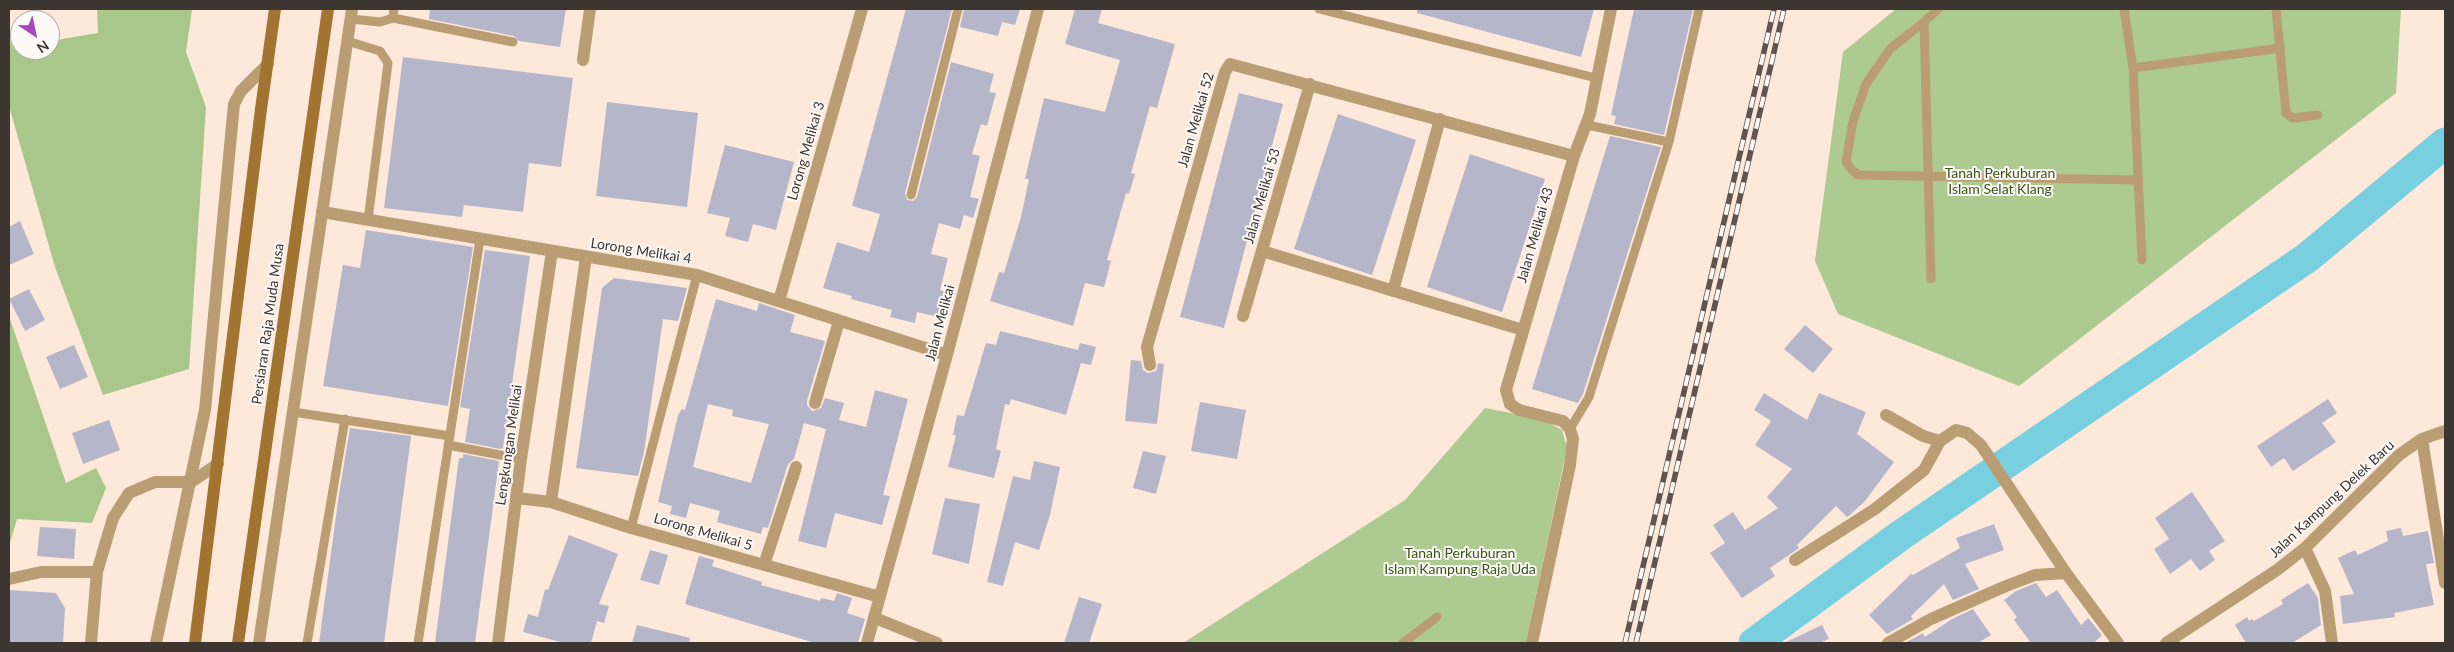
<!DOCTYPE html>
<html>
<head>
<meta charset="utf-8">
<style>
	body { margin:0 }
	#map { position:relative; width:2454px; height:652px; overflow:hidden; background:#fde8da; font-family:Lato,sans-serif }
	canvas { display:block }
	.frame { position:absolute; inset:0; border:10px solid #3d3530; pointer-events:none }
	.north { position:absolute; left:10px; top:10px; width:50px; height:50px; box-sizing:border-box; background:#fdf9f6; border:1px solid #b0aba7; border-radius:50%; rotate:146deg; font-size:14px; font-weight:700; line-height:20px; text-align:center; color:#3d3530 }
	.north::after { content:''; display:block; margin:auto; width:18px; height:22px; background:#a34bb8; clip-path:polygon(50% 0,100% 100%,50% 72%,0 100%) }
</style>
</head>
<body>
<div id="map">
<canvas width="2454" height="652"></canvas>
<div class="frame"></div>
<div class="north">N</div>
</div>
<script>
const g = document.querySelector('canvas').getContext('2d');
g.lineJoin = 'round';
function fillPath(path, color) { g.fillStyle = color; g.fill(path, 'evenodd'); }
const toPath = rows => new Path2D(rows.map(r => 'M' + r).join(''));
function stroke(path, color, width, dash) { g.strokeStyle = color; g.lineWidth = width; g.lineCap = dash ? 'butt' : 'round'; g.setLineDash(dash || []); g.stroke(path); }
function write(font, color, halo, rows, align = 'center') {
  g.font = font + ' Lato,sans-serif'; g.lineWidth = 4; g.setLineDash([]); g.textBaseline = 'middle'; g.strokeStyle = halo; g.fillStyle = color; for (const [text, x, y, turn = 0] of rows) {
    g.save(); g.translate(x, y); g.rotate((+turn || 0) * Math.PI / 180); g.textAlign = isNaN(turn) ? turn : align; if (halo) g.strokeText(text, 0, 0); g.fillText(text, 0, 0); g.restore();
  }
}
const green = toPath([
	[1896,9,2401,9,2396,93,2019,386,1838,314,1815,261,1843,52],
	[1485,408,1542,419,1562,430,1567,447,1526,643,1183,643,1405,500]
]);
const forest = toPath([
	[97,9,192,9,186,52,206,107,189,369,103,395,55,267,9,106,9,39,13,47,20,46,20,50,50,50,50,41,98,33],
	[9,316,66,483,96,468,106,488,92,523,17,519,9,546]
]);
const river = toPath([
	[1754,643,1901,535,2308,257,2445,143]
]);
const building = toPath([
	[430,9,566,9,560,47,519,41,514,36,429,19],
	[906,9,952,9,905,193,907,200,913,201,917,197,951,62,994,74,989,92,996,93,987,126,981,124,972,154,980,156,970,197,979,199,973,218,964,215,960,229,939,223,931,254,948,258,940,290,949,293,943,318,917,312,915,323,890,317,892,310,851,299,852,296,823,288,837,242,869,252,880,214,852,206],
	[964,9,1020,9,1015,25,1002,22,998,36,960,27],
	[1075,9,1102,9,1098,23,1175,44,1157,108,1150,106,1131,173,1135,174,1129,194,1126,193,1107,260,1111,261,1104,287,1085,283,1073,326,990,301,999,272,1004,273,1021,217,1029,179,1025,179,1044,98,1105,112,1120,60,1065,44],
	[1417,9,1594,9,1581,57,1417,13],
	[1634,9,1693,9,1664,135,1614,124,1616,116,1611,115],
	[403,57,573,78,561,167,529,163,523,212,464,205,462,217,384,208],
	[1239,93,1283,104,1224,328,1180,317],
	[607,102,698,113,687,207,596,196],
	[1338,114,1416,140,1372,275,1294,249],
	[1610,136,1661,147,1583,394,1578,403,1532,389],
	[725,145,794,162,776,230,753,224,748,242,725,236,730,218,707,213],
	[1470,154,1545,179,1502,312,1427,287],
	[20,221,34,254,9,265,9,227],
	[366,230,473,247,448,406,323,386,343,265,360,268],
	[485,250,530,256,503,448,500,449,465,442,470,409,460,407],
	[614,278,687,288,678,321,663,319,644,452,638,476,576,468,602,288],
	[29,289,45,320,25,331,9,299],
	[716,299,757,311,759,303,795,315,790,332,825,341,807,401,807,405,812,411,821,408,825,398,844,403,839,420,866,427,875,390,908,399,883,495,890,496,882,525,835,513,826,548,798,541,826,429,804,423,794,459,788,464,768,528,763,527,761,534,717,522,720,511,690,503,686,518,670,514,672,506,658,502,678,415,682,409,685,410],
	[708,404,733,410,732,416,769,424,751,483,693,467],
	[1805,325,1833,349,1813,373,1784,349],
	[1000,331,1078,350,1080,343,1096,347,1091,365,1081,363,1066,415,1011,399,1009,405,1005,404,996,449,1001,451,994,478,948,467,956,435,953,435,957,415,964,416,986,343,996,345],
	[74,345,88,377,60,389,46,357],
	[1131,360,1141,361,1143,370,1148,373,1156,371,1158,363,1164,364,1157,424,1125,421],
	[1764,393,1807,420,1819,393,1866,412,1857,434,1894,462,1865,501,1850,515,1847,517,1836,506,1797,545,1799,548,1770,568,1775,576,1742,598,1710,553,1725,543,1713,525,1733,512,1745,530,1778,508,1767,497,1792,469,1755,445,1771,421,1754,410],
	[2328,399,2337,413,2322,423,2336,442,2293,471,2284,458,2271,467,2257,446],
	[1200,402,1246,410,1237,459,1191,451],
	[109,420,120,450,83,464,72,433],
	[350,428,411,436,384,643,319,643,339,494],
	[1143,451,1166,456,1156,494,1133,488],
	[463,454,499,461,475,643,435,643,459,458,463,458],
	[1034,461,1060,467,1050,515,1039,550,1015,542,1003,586,987,582,1013,476,1030,480],
	[2192,492,2225,541,2209,551,2215,560,2200,571,2191,559,2170,574,2154,549,2169,539,2155,518],
	[945,498,980,504,969,564,932,554],
	[1994,524,2004,550,1965,564,1979,589,1953,600,1944,584,1911,616,1913,619,1887,634,1869,615,1911,574,1913,575,1960,548,1956,538],
	[40,527,76,529,74,559,37,556],
	[2401,528,2403,536,2428,531,2434,563,2426,564,2434,605,2394,613,2395,617,2343,624,2340,596,2354,594,2338,558,2355,550,2358,555,2388,541,2386,531],
	[569,535,618,554,599,604,609,606,604,623,597,621,591,643,564,643,523,632,528,614,538,617,545,589,548,590],
	[650,550,668,555,659,585,640,580],
	[699,556,714,560,712,566,762,582,761,585,820,601,821,598,834,601,837,593,852,598,847,613,865,619,858,643,815,643,685,604],
	[2036,583,2046,597,2057,590,2081,625,2088,618,2102,635,2094,643,2031,643,2014,620,2017,617,2004,600,2016,591],
	[2308,583,2318,598,2321,625,2292,643,2246,643,2235,625,2247,617,2249,621,2252,619,2254,621,2283,604,2281,600],
	[9,590,56,593,65,608,63,643,9,643],
	[1079,597,1102,604,1089,643,1064,643],
	[1973,609,1991,635,1978,643,1905,643,1923,633,1925,637,1952,619],
	[637,625,690,638,689,643,632,643],
	[1822,625,1829,639,1819,643,1784,643]
]);
const service = toPath([
	[1319,9,1596,78],
	[2124,9,2133,68,2142,260],
	[2276,9,2286,113,2293,118,2318,115],
	[393,18,513,42],
	[351,19,380,22,393,18,394,9],
	[1924,22,1890,49,1866,84,1853,121,1846,162,1851,169,1858,175,2137,180],
	[347,41,380,51,388,63,368,220],
	[2133,68,2281,48],
	[1587,125,1669,142],
	[911,195,958,9],
	[1931,279,1924,22,1938,9],
	[293,412,450,436],
	[1570,429,1589,397,1669,142,1699,9],
	[448,445,521,459],
	[631,528,697,275],
	[307,643,345,419],
	[418,643,480,239],
	[1403,643,1437,617]
]);
const minor = toPath([
	[583,60,590,9],
	[322,212,697,275,947,355],
	[1262,251,1523,330],
	[1393,291,1440,119],
	[779,301,862,9],
	[1243,316,1310,84],
	[1150,365,1147,347,1225,72,1230,64,1574,156],
	[815,403,839,321],
	[1886,415,1923,436,1940,441],
	[2422,439,2445,583],
	[517,498,551,502,631,528,880,597],
	[551,502,586,257],
	[2305,548,2325,591,2332,643],
	[1795,560,1875,509,1924,470,1940,441,1956,430,1967,433,1981,445,2066,573,2118,643],
	[764,565,796,467],
	[9,579,41,572,97,572],
	[875,618,937,643],
	[91,643,97,572,113,518,129,493,155,482,191,482,218,464],
	[156,643,205,410,234,104,241,91,268,64],
	[498,643,521,459,552,251],
	[867,643,947,355,1038,9],
	[1532,643,1570,465,1573,439,1570,429,1563,421,1519,410,1510,404,1506,390,1574,156,1590,114,1611,9],
	[1888,643,1931,619,2006,586,2035,575,2066,573],
	[2166,643,2277,570,2305,548,2399,455,2422,439,2445,431]
]);
const tertiary = toPath([
	[259,643,352,9]
]);
const secondary = toPath([
	[195,643,261,109,275,9],
	[238,643,328,9]
]);
const rail = toPath([
	[1625,643,1774,9],
	[1636,643,1784,9]
]);
const streetNames = [
	["Jalan Melikai 52",1196,120,-74],
	["Lorong Melikai 3",806,151,-74],
	["Jalan Melikai 53",1262,196,-74],
	["Jalan Melikai 43",1535,235,-74],
	["Lorong Melikai 4",641,251,9],
	["Jalan Melikai",940,323,-75],
	["Persiaran Raja Muda Musa",268,324,-82],
	["Lengkungan Melikai",509,445,-82],
	["Jalan Kampung Delek Baru",2332,499,-43],
	["Lorong Melikai 5",703,532,16]
];
const parkNames = [
	["Tanah Perkuburan",2000,173],
	["Islam Selat Klang",2000,189],
	["Tanah Perkuburan",1460,553],
	["Islam Kampung Raja Uda",1460,569]
];
fillPath(green, '#adca91');
fillPath(forest, '#a9c78b');
stroke(river, '#77cfe0', 31);
fillPath(building, '#b6b6cb');
stroke(service, '#bb9d73', 9);
stroke(minor, '#bb9d73', 12);
stroke(tertiary, '#bb9d73', 12);
stroke(secondary, '#a17531', 12);
stroke(rail, '#5f544e', 5.5);
stroke(rail, '#fdf9f6', 4, [11]);
write('14px', '#3d3530', '#fdf9f6', streetNames);
write('14px', '#395416', '#fdf9f6', parkNames);
</script>
</body>
</html>
